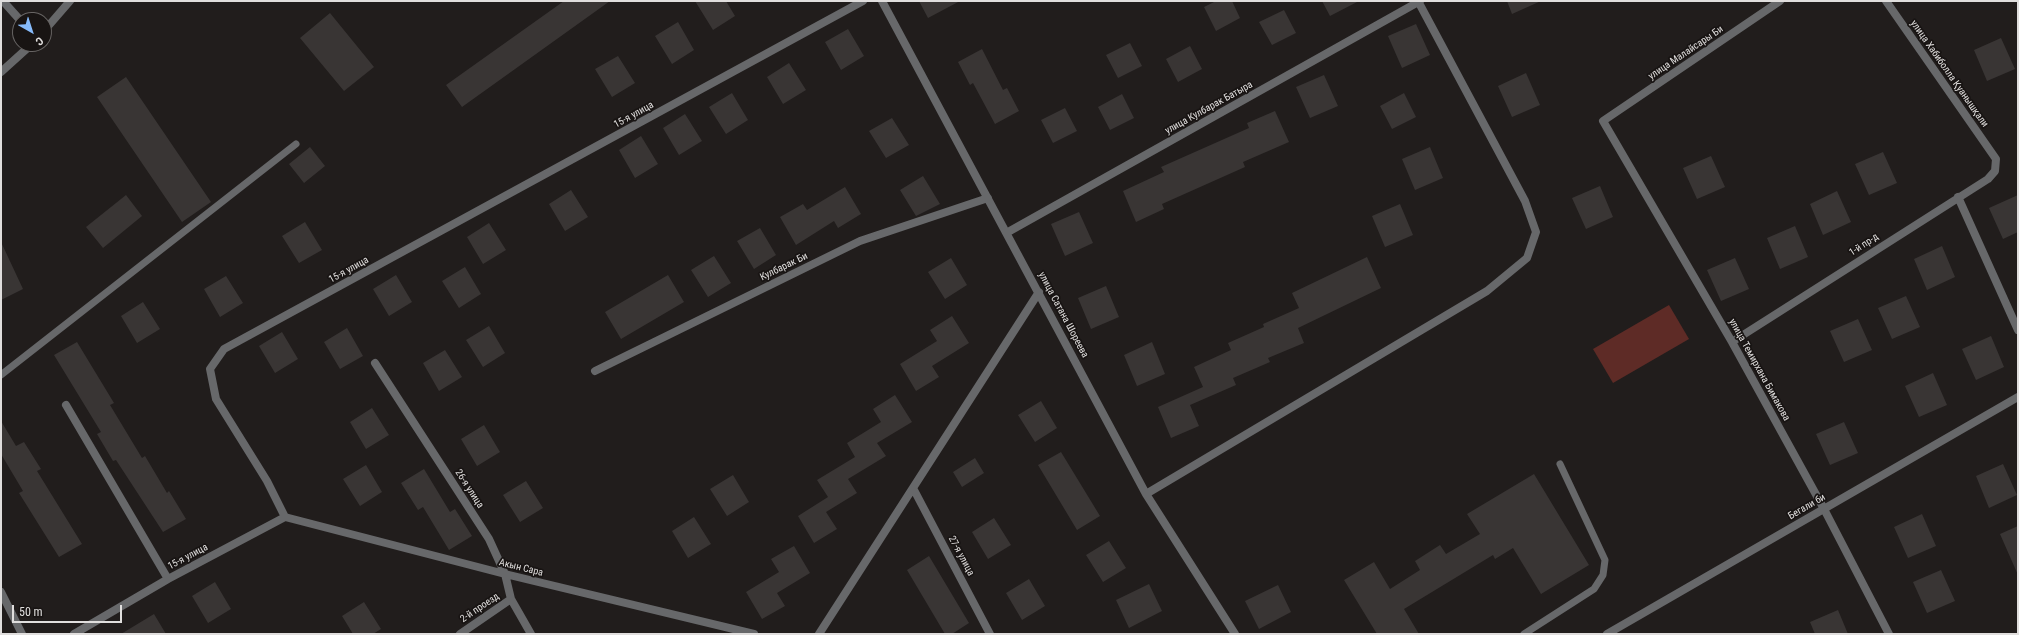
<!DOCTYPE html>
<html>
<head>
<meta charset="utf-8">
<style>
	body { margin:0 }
	#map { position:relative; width:2019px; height:635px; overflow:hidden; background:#211d1c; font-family:"Roboto Condensed",sans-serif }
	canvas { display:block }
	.frame { position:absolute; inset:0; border:2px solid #e0dedd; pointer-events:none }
	.north { position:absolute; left:12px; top:12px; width:40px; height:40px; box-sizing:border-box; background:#181413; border:1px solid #686564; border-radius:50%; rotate:141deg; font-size:11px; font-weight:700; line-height:16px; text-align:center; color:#e0dedd }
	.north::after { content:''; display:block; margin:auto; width:14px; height:18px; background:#87bbfb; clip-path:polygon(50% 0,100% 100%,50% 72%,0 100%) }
	.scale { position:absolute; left:12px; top:605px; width:110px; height:18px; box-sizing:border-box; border:2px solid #e0dedd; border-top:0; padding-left:5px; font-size:12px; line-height:14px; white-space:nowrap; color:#e0dedd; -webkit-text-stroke:3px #181413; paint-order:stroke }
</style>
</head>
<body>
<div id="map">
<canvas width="2019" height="635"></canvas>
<div class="frame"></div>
<div class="north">С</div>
<div class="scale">50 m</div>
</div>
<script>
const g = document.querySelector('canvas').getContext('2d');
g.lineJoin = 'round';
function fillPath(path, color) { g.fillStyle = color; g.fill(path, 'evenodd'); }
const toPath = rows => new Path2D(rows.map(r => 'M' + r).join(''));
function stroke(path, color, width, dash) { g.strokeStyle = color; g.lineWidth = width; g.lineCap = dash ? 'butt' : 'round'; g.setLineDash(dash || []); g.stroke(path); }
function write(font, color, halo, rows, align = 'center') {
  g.font = font + ' "Roboto Condensed",sans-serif'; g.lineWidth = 3.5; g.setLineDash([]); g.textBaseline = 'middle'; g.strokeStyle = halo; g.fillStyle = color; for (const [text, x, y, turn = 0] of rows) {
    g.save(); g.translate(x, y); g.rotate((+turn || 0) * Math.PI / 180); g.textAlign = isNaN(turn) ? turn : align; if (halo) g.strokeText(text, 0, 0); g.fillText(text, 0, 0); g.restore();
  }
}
const green = toPath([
	[1669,305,1689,339,1613,383,1593,349]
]);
const building = toPath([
	[564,1,610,1,462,107,446,85],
	[695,1,726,1,735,16,713,30],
	[919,1,960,1,928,18],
	[1216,1,1232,1,1240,18,1216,31,1204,7],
	[1322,1,1359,1,1330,16],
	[1507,1,1541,1,1512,14],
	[1284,10,1296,33,1272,45,1259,22],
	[330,13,374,67,344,91,300,38],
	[678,22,694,50,672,64,655,36],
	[1416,24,1430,55,1402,68,1388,36],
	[848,29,864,56,841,70,825,42],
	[2001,38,2015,69,1987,81,1974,50],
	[1130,43,1142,66,1118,78,1106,55],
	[1190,46,1202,69,1178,82,1166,59],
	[982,49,1003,90,1007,88,1019,111,995,124,973,83,970,85,958,62],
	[618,56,635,83,612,97,595,69],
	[789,63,806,90,783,104,767,77],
	[1526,73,1540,105,1512,117,1498,86],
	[1324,75,1338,106,1310,118,1296,87],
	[126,77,211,202,182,222,97,97],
	[732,93,748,120,726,134,709,107],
	[1404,93,1416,117,1392,129,1380,106],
	[1122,94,1134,118,1110,130,1098,107],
	[1065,108,1077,131,1053,143,1041,120],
	[1275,111,1289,142,1243,162,1245,167,1162,204,1164,209,1136,222,1123,191,1164,172,1161,167,1249,128,1247,123],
	[685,114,702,141,679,155,663,128],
	[892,118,909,145,886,158,869,131],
	[641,136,658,164,635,178,619,150],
	[310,147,325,166,304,183,289,164],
	[1430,147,1443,178,1415,190,1402,159],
	[1883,152,1897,183,1869,195,1855,164],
	[1711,156,1725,187,1697,199,1683,168],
	[923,176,940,204,916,216,900,190],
	[1600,186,1613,217,1586,229,1572,198],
	[845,187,861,214,838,228,834,221,796,245,780,217,803,204,807,210],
	[571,190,588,217,565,231,549,204],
	[1837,191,1851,222,1823,235,1810,204],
	[126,195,142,216,103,248,86,227],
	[2018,195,2018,232,2003,239,1989,208],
	[1400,204,1413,235,1385,247,1372,216],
	[1079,212,1093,243,1065,256,1051,224],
	[305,222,322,250,299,263,282,236],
	[489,223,506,250,483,264,467,237],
	[1795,226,1808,257,1780,269,1767,238],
	[760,228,776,255,754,269,737,241],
	[1,242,23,289,1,300],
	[1942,246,1955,277,1927,290,1914,259],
	[714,256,731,283,708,297,691,270],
	[1367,257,1381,288,1298,328,1304,343,1268,358,1270,362,1233,378,1236,385,1190,405,1199,426,1171,438,1158,407,1203,387,1194,367,1231,350,1228,343,1264,327,1263,324,1299,308,1292,293],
	[951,258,967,285,945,299,928,272],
	[1735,258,1749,289,1721,301,1707,270],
	[465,267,481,294,459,308,442,281],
	[396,275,412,302,389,316,373,289],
	[668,275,684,302,621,339,605,312],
	[226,276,243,303,220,317,204,289],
	[1106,286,1119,317,1091,329,1078,298],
	[1906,296,1920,327,1892,339,1878,308],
	[143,302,160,329,137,343,121,316],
	[952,316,969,343,932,366,939,377,916,391,900,364,937,341,930,330],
	[1858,319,1872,350,1844,362,1830,331],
	[489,326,505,353,483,367,466,340],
	[347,328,363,356,340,369,324,342],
	[282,332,298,359,275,373,259,346],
	[1991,336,2004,367,1976,380,1962,349],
	[77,342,114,403,110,405,142,458,145,456,167,493,169,491,186,519,163,532,116,460,113,461,97,434,101,432,54,355],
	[1152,342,1165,374,1137,386,1124,355],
	[445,350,462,377,439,391,423,363],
	[1933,373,1947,405,1919,417,1905,386],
	[895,395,912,422,877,443,886,456,848,479,857,493,826,512,837,529,814,543,798,516,828,497,817,480,855,457,847,443,881,422,873,409],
	[1041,401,1057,428,1035,442,1018,415],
	[372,408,389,435,366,449,350,422],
	[1,421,16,446,24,442,41,469,37,471,82,544,59,557,19,493,23,491,1,454],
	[1844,422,1858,453,1830,465,1816,434],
	[484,425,500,452,477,466,461,439],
	[1061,452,1100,516,1077,530,1038,465],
	[975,458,984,473,962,487,953,472],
	[2003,464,2017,495,1989,508,1976,476],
	[366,465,382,492,360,506,343,479],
	[424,469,450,512,455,509,472,536,449,550,423,507,418,510,401,483],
	[1534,474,1589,565,1541,594,1513,548,1495,559,1493,555,1404,609,1419,634,1377,634,1344,580,1374,562,1390,589,1420,570,1415,561,1440,545,1446,554,1480,534,1467,514],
	[733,475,749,502,727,516,710,489],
	[526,481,543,508,520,522,503,495],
	[1922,514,1936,546,1908,558,1894,527],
	[694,517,711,544,688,558,672,531],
	[994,518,1011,545,988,559,972,532],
	[2018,526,2018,575,2000,534],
	[1109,541,1126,568,1103,582,1086,555],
	[794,546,810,573,777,593,785,606,762,619,746,592,779,572,771,559],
	[929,556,969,623,952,634,945,634,907,570],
	[1941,570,1955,601,1927,613,1913,582],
	[1029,579,1045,606,1022,620,1006,593],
	[215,582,231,609,208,623,192,596],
	[1149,584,1162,611,1129,628,1116,600],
	[1278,585,1291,612,1259,629,1245,601],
	[364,602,381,629,373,634,353,634,342,616],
	[1838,610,1848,634,1815,634,1810,622],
	[154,614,166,634,121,634]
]);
const service = toPath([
	[1,375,296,144],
	[1524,634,1594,589,1603,575,1605,560,1560,464]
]);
const minor = toPath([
	[3,1,20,20],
	[882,1,1146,494,1235,634],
	[1780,1,1603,121,1732,342,1824,509,1889,634],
	[44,31,70,1],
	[1,72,32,44],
	[1958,197,2018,330],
	[1008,232,1420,1],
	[1732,342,1988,179,1995,171,1996,159,1886,1],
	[375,363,489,539,505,574,511,599,531,634],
	[595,371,860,241,988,198],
	[66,405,168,579],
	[913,488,990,634],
	[1146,494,1487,291,1527,258,1536,232,1525,201,1418,1],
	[285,517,505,574,754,634],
	[74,634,168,579,285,517,267,481,216,399,210,369,224,349,863,1],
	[460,634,511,599],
	[819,634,1039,292],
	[1607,634,2018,397]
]);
const tertiary = toPath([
	[1,592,22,634]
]);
const streetNames = [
	["улица Малайcары Би",1686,53,-34],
	["улица Хабиболла Қуанышқали",1949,74,55],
	["улица Кулбарак Батыра",1209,108,-29],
	["15-я улица",634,115,-29],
	["1-й пр-д",1864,245,-33],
	["Кулбарак Би",784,267,-26],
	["15-я улица",349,270,-29],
	["улица Сатана Шореева",1063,315,62],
	["улица Темирхана Бимакова",1759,370,61],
	["26-я улица",469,489,57],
	["Бегали би",1807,507,-30],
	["27-я улица",961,556,62],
	["15-я улица",188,557,-28],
	["Акын Сара",521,568,14],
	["2-й проезд",480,608,-34]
];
fillPath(green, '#5e2b26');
fillPath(building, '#393534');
stroke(service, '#67686a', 7);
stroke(minor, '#67686a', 8);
stroke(tertiary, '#67686a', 8);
write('10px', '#e0dedd', '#181413', streetNames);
</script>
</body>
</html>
